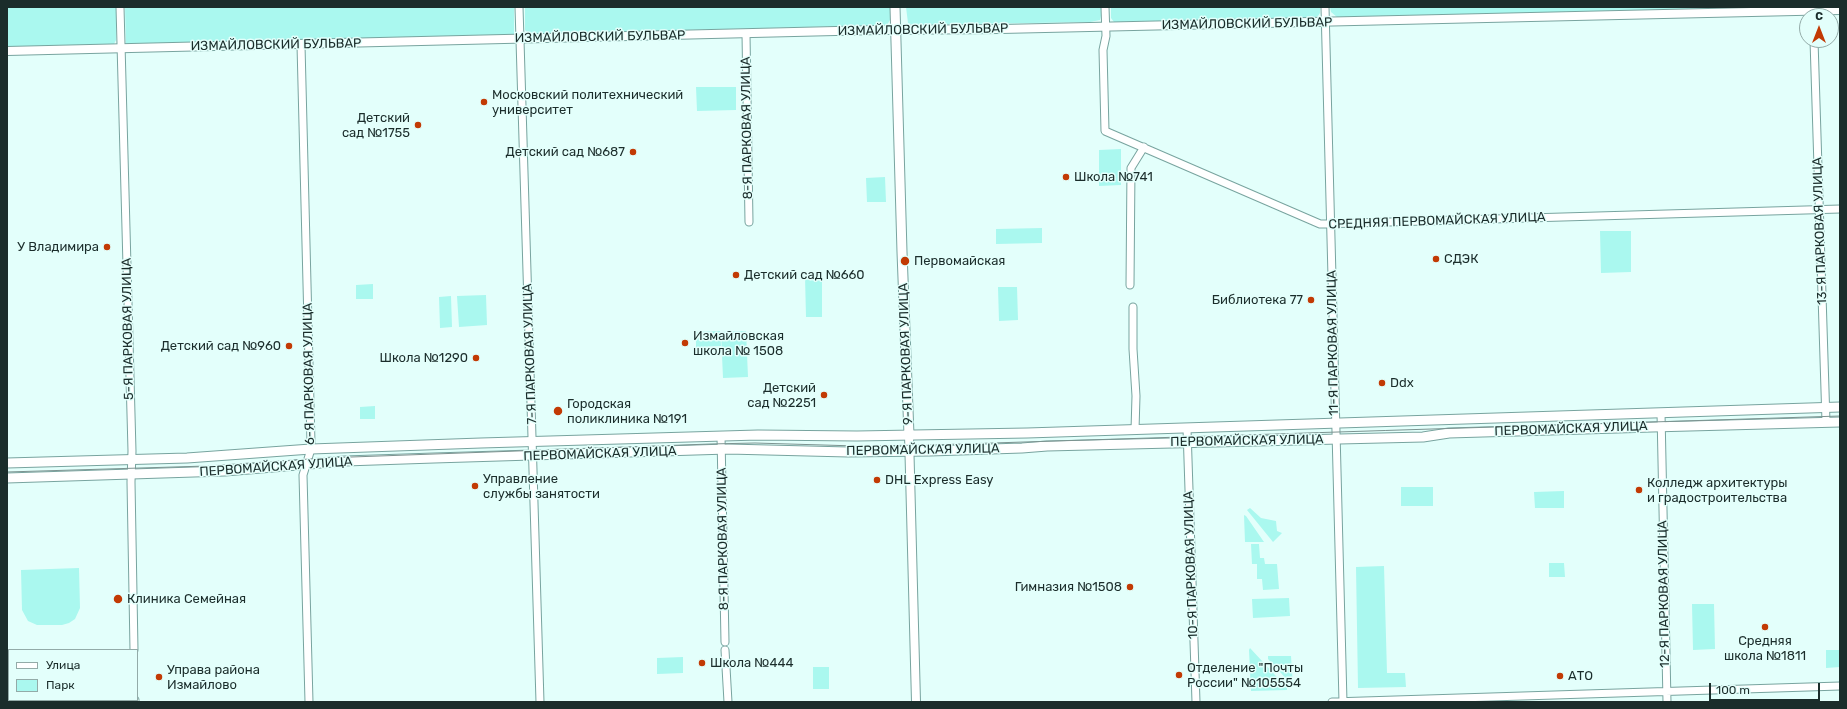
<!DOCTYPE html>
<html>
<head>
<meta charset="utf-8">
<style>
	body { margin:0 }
	#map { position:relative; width:1847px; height:709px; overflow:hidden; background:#e3fffb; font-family:Rubik,sans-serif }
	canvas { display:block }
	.frame { position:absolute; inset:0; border:8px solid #1b2d2b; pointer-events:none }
	.legend { position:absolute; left:8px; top:649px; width:130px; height:52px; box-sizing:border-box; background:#e3fffb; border:1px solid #93aba8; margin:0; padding:5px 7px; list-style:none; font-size:12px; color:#1b2d2b }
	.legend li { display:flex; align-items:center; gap:8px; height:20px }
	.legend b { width:20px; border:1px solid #93aba8 }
	.north { position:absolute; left:1799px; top:8px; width:40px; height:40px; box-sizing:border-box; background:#e3fffb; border:1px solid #93aba8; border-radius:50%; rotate:0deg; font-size:11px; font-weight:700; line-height:16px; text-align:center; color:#1b2d2b }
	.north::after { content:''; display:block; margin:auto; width:14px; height:18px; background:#c23a04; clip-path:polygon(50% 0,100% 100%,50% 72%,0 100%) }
	.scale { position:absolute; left:1709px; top:683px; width:111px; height:18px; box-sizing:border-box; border:2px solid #1b2d2b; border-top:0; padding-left:5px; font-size:12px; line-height:14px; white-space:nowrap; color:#1b2d2b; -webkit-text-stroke:3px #e3fffb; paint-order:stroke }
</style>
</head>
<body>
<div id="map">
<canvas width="1847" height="709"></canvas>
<div class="frame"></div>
<ul class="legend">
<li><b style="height:5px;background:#fff"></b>Улица</li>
<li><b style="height:11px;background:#aaf8ef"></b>Парк</li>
</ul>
<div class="north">С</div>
<div class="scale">100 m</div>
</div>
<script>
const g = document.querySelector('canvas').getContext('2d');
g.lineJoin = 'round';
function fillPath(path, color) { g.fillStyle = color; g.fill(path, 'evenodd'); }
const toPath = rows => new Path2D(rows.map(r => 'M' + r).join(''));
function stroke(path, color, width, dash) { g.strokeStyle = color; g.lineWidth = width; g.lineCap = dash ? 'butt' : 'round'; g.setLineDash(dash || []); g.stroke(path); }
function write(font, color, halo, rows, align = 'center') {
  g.font = font + ' Rubik,sans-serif'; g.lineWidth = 3; g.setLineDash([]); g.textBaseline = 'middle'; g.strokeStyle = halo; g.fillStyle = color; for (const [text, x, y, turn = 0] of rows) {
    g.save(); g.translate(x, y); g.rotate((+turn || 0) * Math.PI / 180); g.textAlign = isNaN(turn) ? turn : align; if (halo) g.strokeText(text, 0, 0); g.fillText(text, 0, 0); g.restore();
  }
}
const green = toPath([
	[7,7,116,7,116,40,114,44,7,47],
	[125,7,514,7,514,35,126,46],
	[525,7,890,7,890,20,887,25,529,34,525,30],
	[906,7,1101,7,1101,16,1100,20,1090,22,914,25,908,23],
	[1111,7,1320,7,1320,13,1318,16,1313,18,1118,22,1114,22,1111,18],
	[1330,7,1775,7,1337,17,1331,12],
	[696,87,736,87,736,110,697,111],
	[1121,149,1121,185,1099,186,1099,150],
	[885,177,886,202,867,202,866,178],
	[1042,228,1042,243,996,244,996,229],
	[1600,231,1631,231,1631,272,1601,273],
	[822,276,822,317,806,317,805,276],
	[373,284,373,299,356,299,356,285],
	[998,287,1017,287,1018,320,999,321],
	[486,295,487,325,459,327,457,296],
	[451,296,452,327,440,328,439,297],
	[720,331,721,346,696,347,696,332],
	[746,331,748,377,723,378,721,332],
	[375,406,375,419,360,419,360,407],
	[1401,487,1433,487,1433,506,1401,506],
	[1564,491,1564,508,1535,508,1534,492],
	[1250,508,1261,518,1276,521,1277,531,1282,533,1273,542,1247,510],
	[1244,515,1246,516,1264,542,1245,542],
	[1251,544,1259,544,1260,558,1264,558,1265,564,1277,564,1279,589,1263,590,1262,579,1257,579,1257,564,1252,564],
	[1549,563,1564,563,1565,577,1549,577],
	[1384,566,1387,673,1405,673,1406,687,1358,688,1356,567],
	[79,568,80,608,75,619,69,623,62,625,37,625,28,621,22,610,21,570],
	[1289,598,1290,616,1253,618,1252,599],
	[1692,604,1714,604,1715,649,1693,650],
	[1250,648,1287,688,1287,690,1251,691,1249,650],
	[1826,650,1840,650,1840,667,1826,668],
	[1268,656,1291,656,1293,686,1268,659],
	[683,657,683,673,657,674,657,658],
	[813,667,829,667,829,689,813,689]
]);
const minor = toPath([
	[120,7,132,451,131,482,134,650],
	[519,7,540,702],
	[1105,7,1106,36,1103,50,1105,131,1320,224,1840,209],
	[1325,7,1343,702],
	[746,34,749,222],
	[1814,40,1826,422],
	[301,45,311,443,311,449,303,475,309,702],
	[1130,285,1131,168,1144,147],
	[1133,307,1133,349,1136,396,1135,430],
	[1661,413,1667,702],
	[1187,429,1196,702],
	[721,436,725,642],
	[725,650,728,702],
	[135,700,135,702],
	[1332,702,1840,686]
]);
const tertiary = toPath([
	[7,51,877,30,1001,29,1840,10],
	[909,435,916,702]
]);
const secondary = toPath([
	[895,7,902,252,909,435],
	[7,463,187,458,311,449,481,443,758,435,857,436,1027,433,1840,407],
	[7,478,225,471,345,461,434,458,728,449,848,452,930,451,1022,448,1047,446,1423,437,1449,433,1652,427,1840,422]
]);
const tram = toPath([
	[7,472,207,466,324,458,710,444,755,443,857,446,930,445,1840,416]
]);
const markers = [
	[484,102,4,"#c23a04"],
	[418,125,4,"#c23a04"],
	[633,152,4,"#c23a04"],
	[1066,177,4,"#c23a04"],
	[107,247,4,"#c23a04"],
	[1436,259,4,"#c23a04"],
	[905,261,5,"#c23a04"],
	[736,275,4,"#c23a04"],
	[1311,300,4,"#c23a04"],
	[685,343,4,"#c23a04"],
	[289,346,4,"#c23a04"],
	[476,358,4,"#c23a04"],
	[1382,383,4,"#c23a04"],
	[824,395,4,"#c23a04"],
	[558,411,5,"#c23a04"],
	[877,480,4,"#c23a04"],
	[475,486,4,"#c23a04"],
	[1639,490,4,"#c23a04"],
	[1130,587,4,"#c23a04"],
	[118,599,5,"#c23a04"],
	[1765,627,4,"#c23a04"],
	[702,663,4,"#c23a04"],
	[1179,675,4,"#c23a04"],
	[1560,676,4,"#c23a04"],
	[159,677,4,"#c23a04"]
];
const streetNames = [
	["ИЗМАЙЛОВСКИЙ БУЛЬВАР",1247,24,-1],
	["ИЗМАЙЛОВСКИЙ БУЛЬВАР",923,30,-1],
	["ИЗМАЙЛОВСКИЙ БУЛЬВАР",600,37,-1],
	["ИЗМАЙЛОВСКИЙ БУЛЬВАР",276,45,-1],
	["8-Я ПАРКОВАЯ УЛИЦА",747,128,-91],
	["СРЕДНЯЯ ПЕРВОМАЙСКАЯ УЛИЦА",1437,221,-2],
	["13-Я ПАРКОВАЯ УЛИЦА",1820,231,-92],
	["5-Я ПАРКОВАЯ УЛИЦА",128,329,-91],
	["11-Я ПАРКОВАЯ УЛИЦА",1333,343,-91],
	["7-Я ПАРКОВАЯ УЛИЦА",530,354,-92],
	["9-Я ПАРКОВАЯ УЛИЦА",906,354,-92],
	["6-Я ПАРКОВАЯ УЛИЦА",309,374,-91],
	["ПЕРВОМАЙСКАЯ УЛИЦА",1571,429,-2],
	["ПЕРВОМАЙСКАЯ УЛИЦА",1247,441,-1],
	["ПЕРВОМАЙСКАЯ УЛИЦА",923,450,-1],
	["ПЕРВОМАЙСКАЯ УЛИЦА",600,454,-2],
	["ПЕРВОМАЙСКАЯ УЛИЦА",276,467,-4],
	["8-Я ПАРКОВАЯ УЛИЦА",723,539,-91],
	["10-Я ПАРКОВАЯ УЛИЦА",1191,565,-92],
	["12-Я ПАРКОВАЯ УЛИЦА",1664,594,-91]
];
const poiNames = [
	["Московский политехнический",492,95],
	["университет",492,110],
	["Детский",410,118,"right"],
	["сад №1755",410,133,"right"],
	["Детский сад №687",625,152,"right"],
	["Школа №741",1074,177],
	["У Владимира",99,247,"right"],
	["СДЭК",1444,259],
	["Первомайская",914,261],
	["Детский сад №660",744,275],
	["Библиотека 77",1303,300,"right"],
	["Измайловская",693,336],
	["школа № 1508",693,351],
	["Детский сад №960",281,346,"right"],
	["Школа №1290",468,358,"right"],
	["Ddx",1390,383],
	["Детский",816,388,"right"],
	["сад №2251",816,403,"right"],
	["Городская",567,404],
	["поликлиника №191",567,419],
	["Управление",483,479],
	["cлужбы занятости",483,494],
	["DHL Express Easy",885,480],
	["Колледж архитектуры",1647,483],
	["и градостроительства",1647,498],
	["Гимназия №1508",1122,587,"right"],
	["Клиника Семейная",127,599],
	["Средняя",1765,641,"center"],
	["школа №1811",1765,656,"center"],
	["Школа №444",710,663],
	["Отделение \"Почты",1187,668],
	["России\" №105554",1187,683],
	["Управа района",167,670],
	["Измайлово",167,685],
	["АТО",1568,676]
];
fillPath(green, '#aaf8ef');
stroke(minor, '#78a49f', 9);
stroke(tertiary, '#78a49f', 10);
stroke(secondary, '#78a49f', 11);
stroke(minor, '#fff', 7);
stroke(tertiary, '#fff', 8);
stroke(secondary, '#fff', 9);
stroke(tram, '#7c9390', 1);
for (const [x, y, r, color] of markers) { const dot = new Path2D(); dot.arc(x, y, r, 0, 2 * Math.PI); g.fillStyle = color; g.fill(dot); stroke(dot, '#e3fffb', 1.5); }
write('13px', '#1b2d2b', '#e3fffb', streetNames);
write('13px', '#1b2d2b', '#e3fffb', poiNames, 'left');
</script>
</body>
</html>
